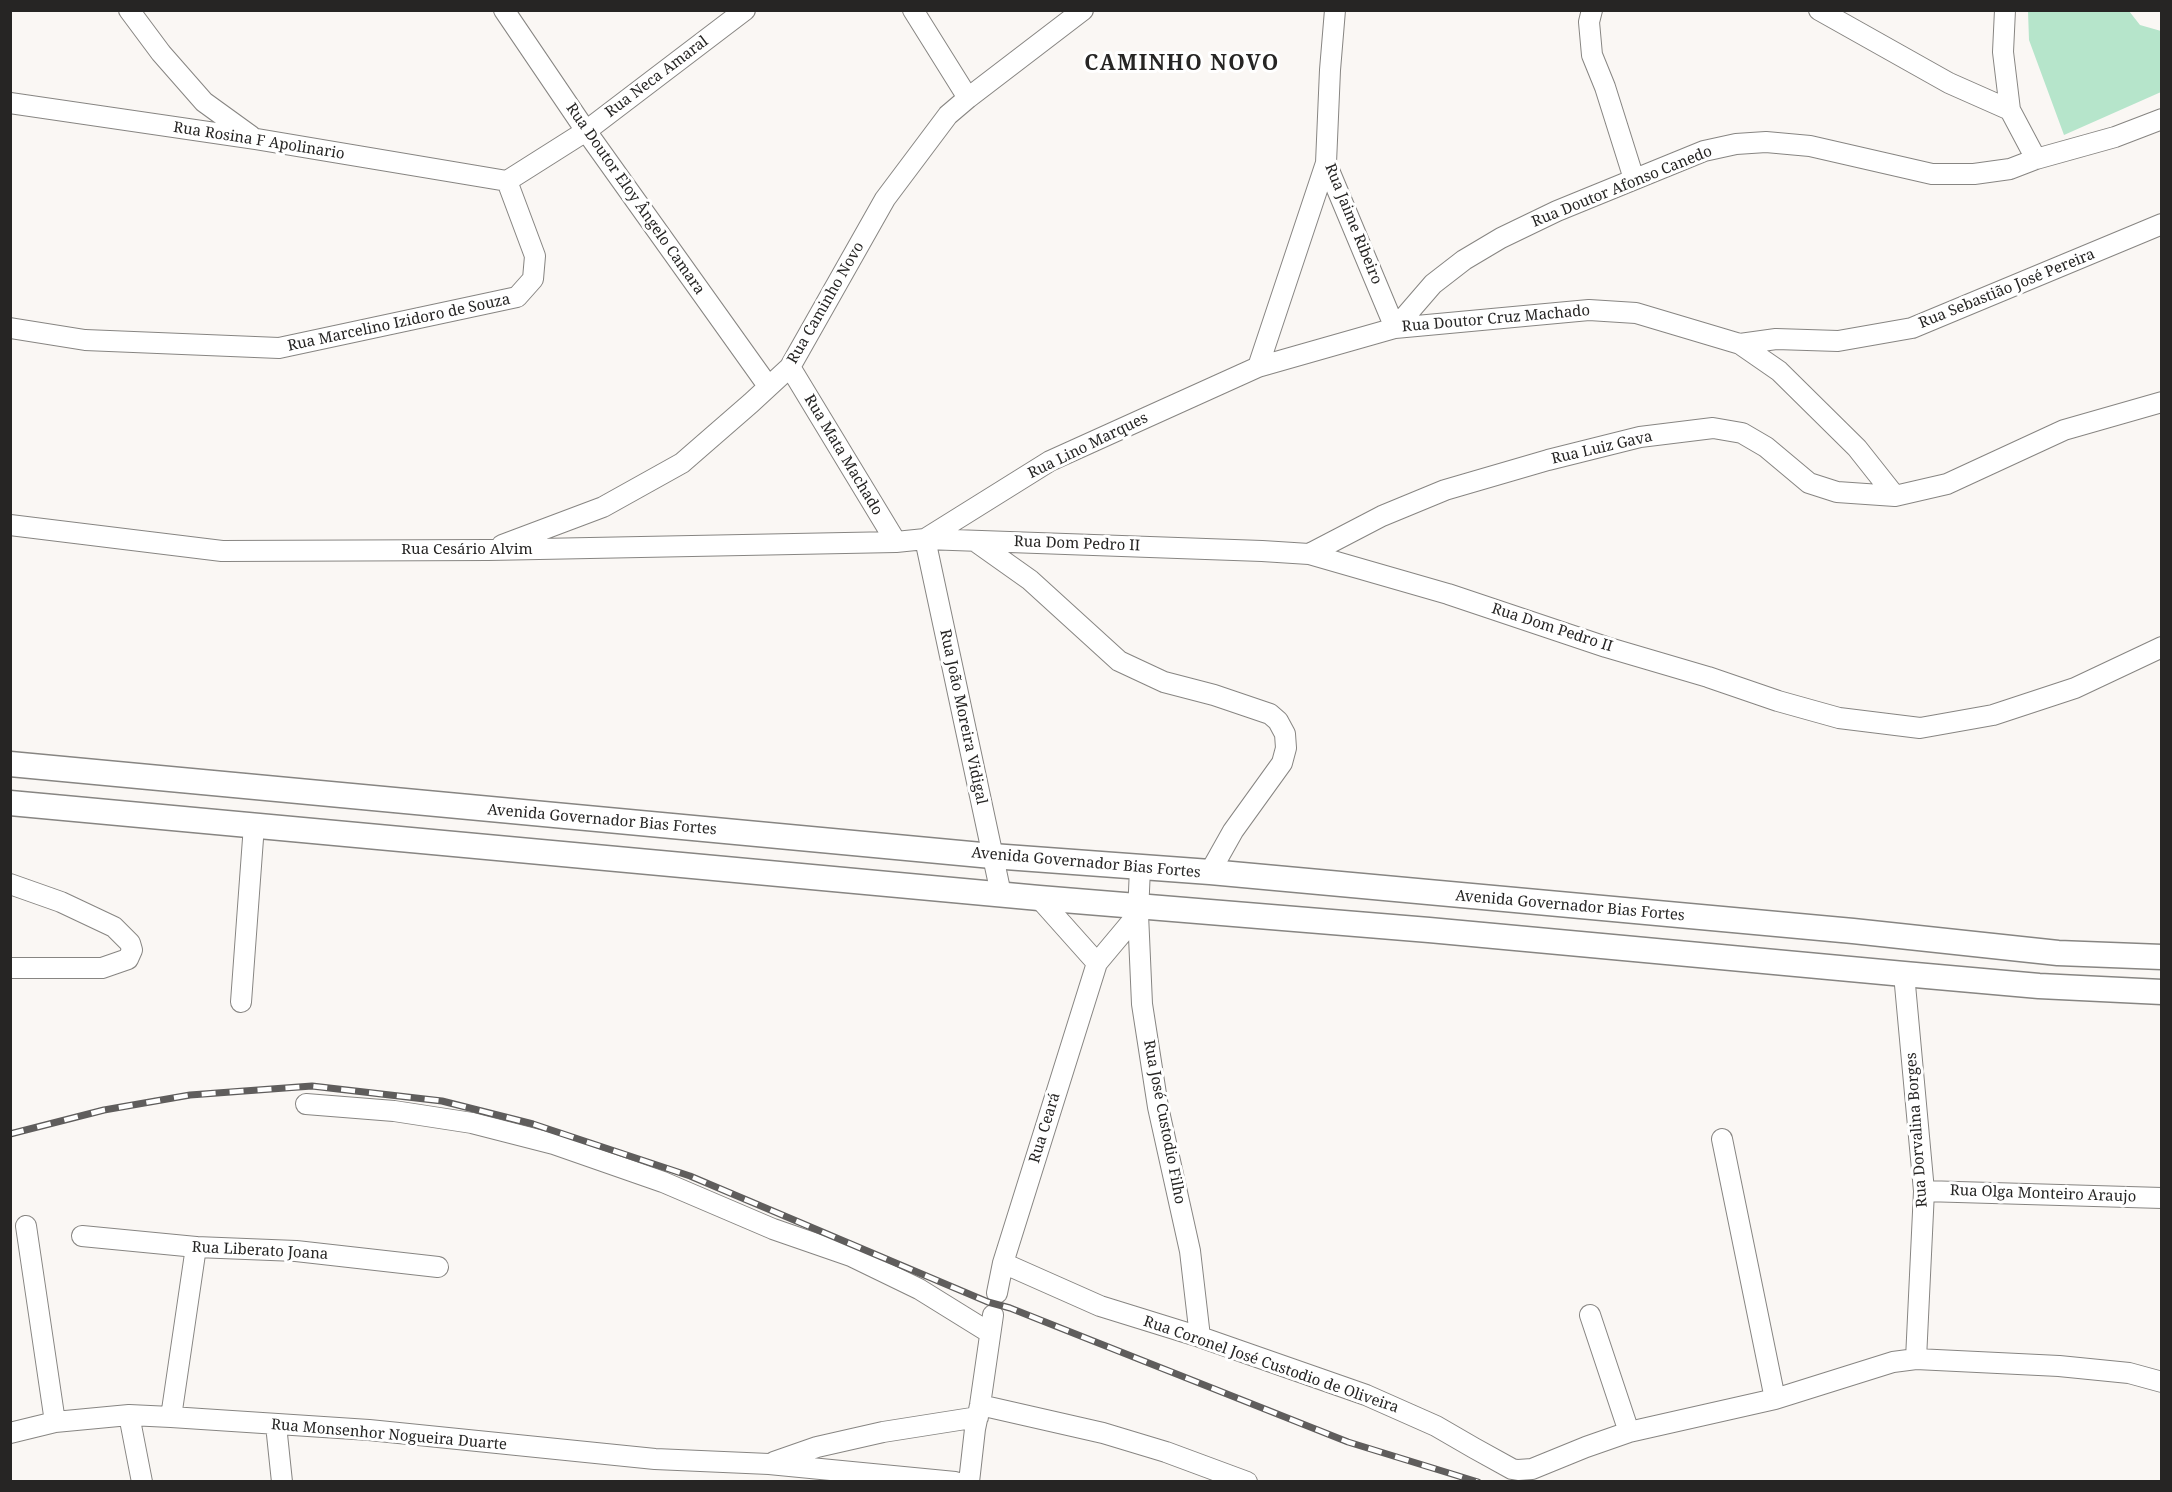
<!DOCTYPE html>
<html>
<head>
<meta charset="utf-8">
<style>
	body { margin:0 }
	#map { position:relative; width:2172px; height:1492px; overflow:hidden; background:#faf7f4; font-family:"Noto Serif",serif }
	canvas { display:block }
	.frame { position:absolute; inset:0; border:12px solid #262524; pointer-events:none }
</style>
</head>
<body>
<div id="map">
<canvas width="2172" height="1492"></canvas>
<div class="frame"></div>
</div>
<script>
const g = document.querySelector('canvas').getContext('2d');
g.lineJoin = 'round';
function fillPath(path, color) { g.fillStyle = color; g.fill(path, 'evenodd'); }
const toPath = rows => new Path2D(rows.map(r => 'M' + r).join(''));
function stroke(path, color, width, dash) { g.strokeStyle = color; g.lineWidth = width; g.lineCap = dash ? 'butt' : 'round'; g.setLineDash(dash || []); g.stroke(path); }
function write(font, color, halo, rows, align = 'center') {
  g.font = font + ' "Noto Serif",serif'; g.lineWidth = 6; g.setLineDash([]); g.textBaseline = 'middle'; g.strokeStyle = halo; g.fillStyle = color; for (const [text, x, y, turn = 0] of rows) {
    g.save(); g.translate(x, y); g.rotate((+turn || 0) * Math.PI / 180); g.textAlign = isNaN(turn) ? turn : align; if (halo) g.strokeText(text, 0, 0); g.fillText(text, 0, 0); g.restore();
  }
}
const green = toPath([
	[2028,11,2129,11,2140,25,2161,31,2161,92,2064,135,2029,40]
]);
const minor = toPath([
	[129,10,161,53,204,102,251,136],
	[504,10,586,131,768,386],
	[913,10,968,98],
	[1335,10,1330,70,1326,163,1395,328],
	[1592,10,1589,22,1592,55,1605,87,1634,179],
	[1819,10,1949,83,2010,110],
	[2005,10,2003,52,2010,110,2036,159],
	[10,103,256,139,507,181],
	[507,181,586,131,745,10],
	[10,328,85,340,279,348,517,297,533,279,535,256,507,181],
	[1395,328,1433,284,1464,260,1501,238,1557,211,1704,151,1736,144,1766,142,1810,146,1932,174,1974,174,2010,169,2036,159,2115,137,2162,119],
	[1740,344,1776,339,1838,341,1912,328,2162,224],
	[790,367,896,542],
	[1258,367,1326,163],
	[10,525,222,551,488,550,896,542,925,539,1262,551,1309,554,1448,594,1606,647,1708,677,1778,701,1839,718,1920,728,1993,715,2075,688,2162,647],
	[925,539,1050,461,1258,367,1395,328,1589,310,1636,313,1740,344,1779,371,1857,448,1895,496],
	[925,539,1001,894],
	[975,541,1030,580,1119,661,1164,682,1214,695,1270,714,1278,721,1285,734,1286,748,1282,763,1233,831,1210,872],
	[502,545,603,507,682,463,751,403,790,367,885,199,948,115,968,98,1083,10],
	[1309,554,1382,516,1445,490,1548,460,1640,437,1713,428,1742,433,1766,447,1809,483,1837,492,1895,496,1947,484,2064,430,2162,402],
	[1140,868,1138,914,1142,1004,1158,1107,1190,1251,1200,1337],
	[10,884,61,902,114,927,130,943,132,950,128,959,102,968,10,968],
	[1039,898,1097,963],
	[1904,974,1924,1191,1916,1359],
	[241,1002,254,825],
	[306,1104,394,1111,472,1123,554,1144,663,1182,773,1229,851,1256,919,1289,990,1333],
	[1722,1139,1775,1399],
	[1924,1191,2162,1198],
	[26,1226,55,1422],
	[82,1236,196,1247,296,1251,438,1267],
	[1003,1263,1100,1306,1200,1337,1366,1395,1436,1426,1474,1448,1512,1469,1518,1470,1532,1469,1586,1447,1629,1432,1775,1399,1893,1362,1916,1359,2059,1366,2129,1373,2162,1382],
	[997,1293,1003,1263,1097,963,1138,914],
	[1590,1315,1629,1432],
	[980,1405,1103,1433,1166,1452,1247,1482],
	[129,1415,142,1482],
	[171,1417,196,1247],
	[276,1425,282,1482],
	[10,1433,55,1422,129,1415,171,1417,369,1430,655,1459,769,1464,955,1482],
	[774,1462,817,1447,883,1432,978,1417],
	[969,1482,975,1429,980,1405,993,1315]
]);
const major = toPath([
	[10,764,992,856,1210,872,1853,931,2058,953,2162,957],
	[10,803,1039,898,1429,930,1904,974,2039,986,2162,992]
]);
const rail = toPath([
	[10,1134,104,1110,190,1095,312,1086,442,1101,533,1124,690,1176,988,1302,1010,1308,1348,1442,1478,1482]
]);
const streetNames = [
	["Rua Neca Amaral",657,77,-37],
	["Rua Rosina F Apolinario",259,141,9],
	["Rua Doutor Afonso Canedo",1622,187,-22],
	["Rua Doutor Eloy Ângelo Camara",635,199,55],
	["Rua Jaime Ribeiro",1353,224,68],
	["Rua Sebastião José Pereira",2007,289,-22],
	["Rua Caminho Novo",826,303,-60],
	["Rua Doutor Cruz Machado",1496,319,-5],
	["Rua Marcelino Izidoro de Souza",399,323,-12],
	["Rua Lino Marques",1088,446,-26],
	["Rua Luiz Gava",1602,448,-13],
	["Rua Mata Machado",843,455,59],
	["Rua Dom Pedro II",1077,544,2],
	["Rua Cesário Alvim",467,550],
	["Rua Dom Pedro II",1552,628,18],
	["Rua João Moreira Vidigal",963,717,78],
	["Avenida Governador Bias Fortes",602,820,5],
	["Avenida Governador Bias Fortes",1086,863,5],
	["Avenida Governador Bias Fortes",1570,906,5],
	["Rua José Custodio Filho",1164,1122,79],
	["Rua Ceará",1045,1128,-73],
	["Rua Dorvalina Borges",1917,1130,-94],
	["Rua Olga Monteiro Araujo",2043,1194,2],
	["Rua Liberato Joana",260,1251,3],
	["Rua Coronel José Custodio de Oliveira",1271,1365,19],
	["Rua Monsenhor Nogueira Duarte",389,1435,5]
];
const districtNames = [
	["CAMINHO NOVO",1182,64]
];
fillPath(green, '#b6e5cb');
stroke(minor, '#878582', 22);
stroke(major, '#878582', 27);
stroke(minor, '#fff', 20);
stroke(major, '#fff', 24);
stroke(rail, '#5f5d5c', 7);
stroke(rail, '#fff', 4.5, [14]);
write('15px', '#262524', '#fff', streetNames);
g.letterSpacing = '1.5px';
write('bold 21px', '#262524', '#fff', districtNames);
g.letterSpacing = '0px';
</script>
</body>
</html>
